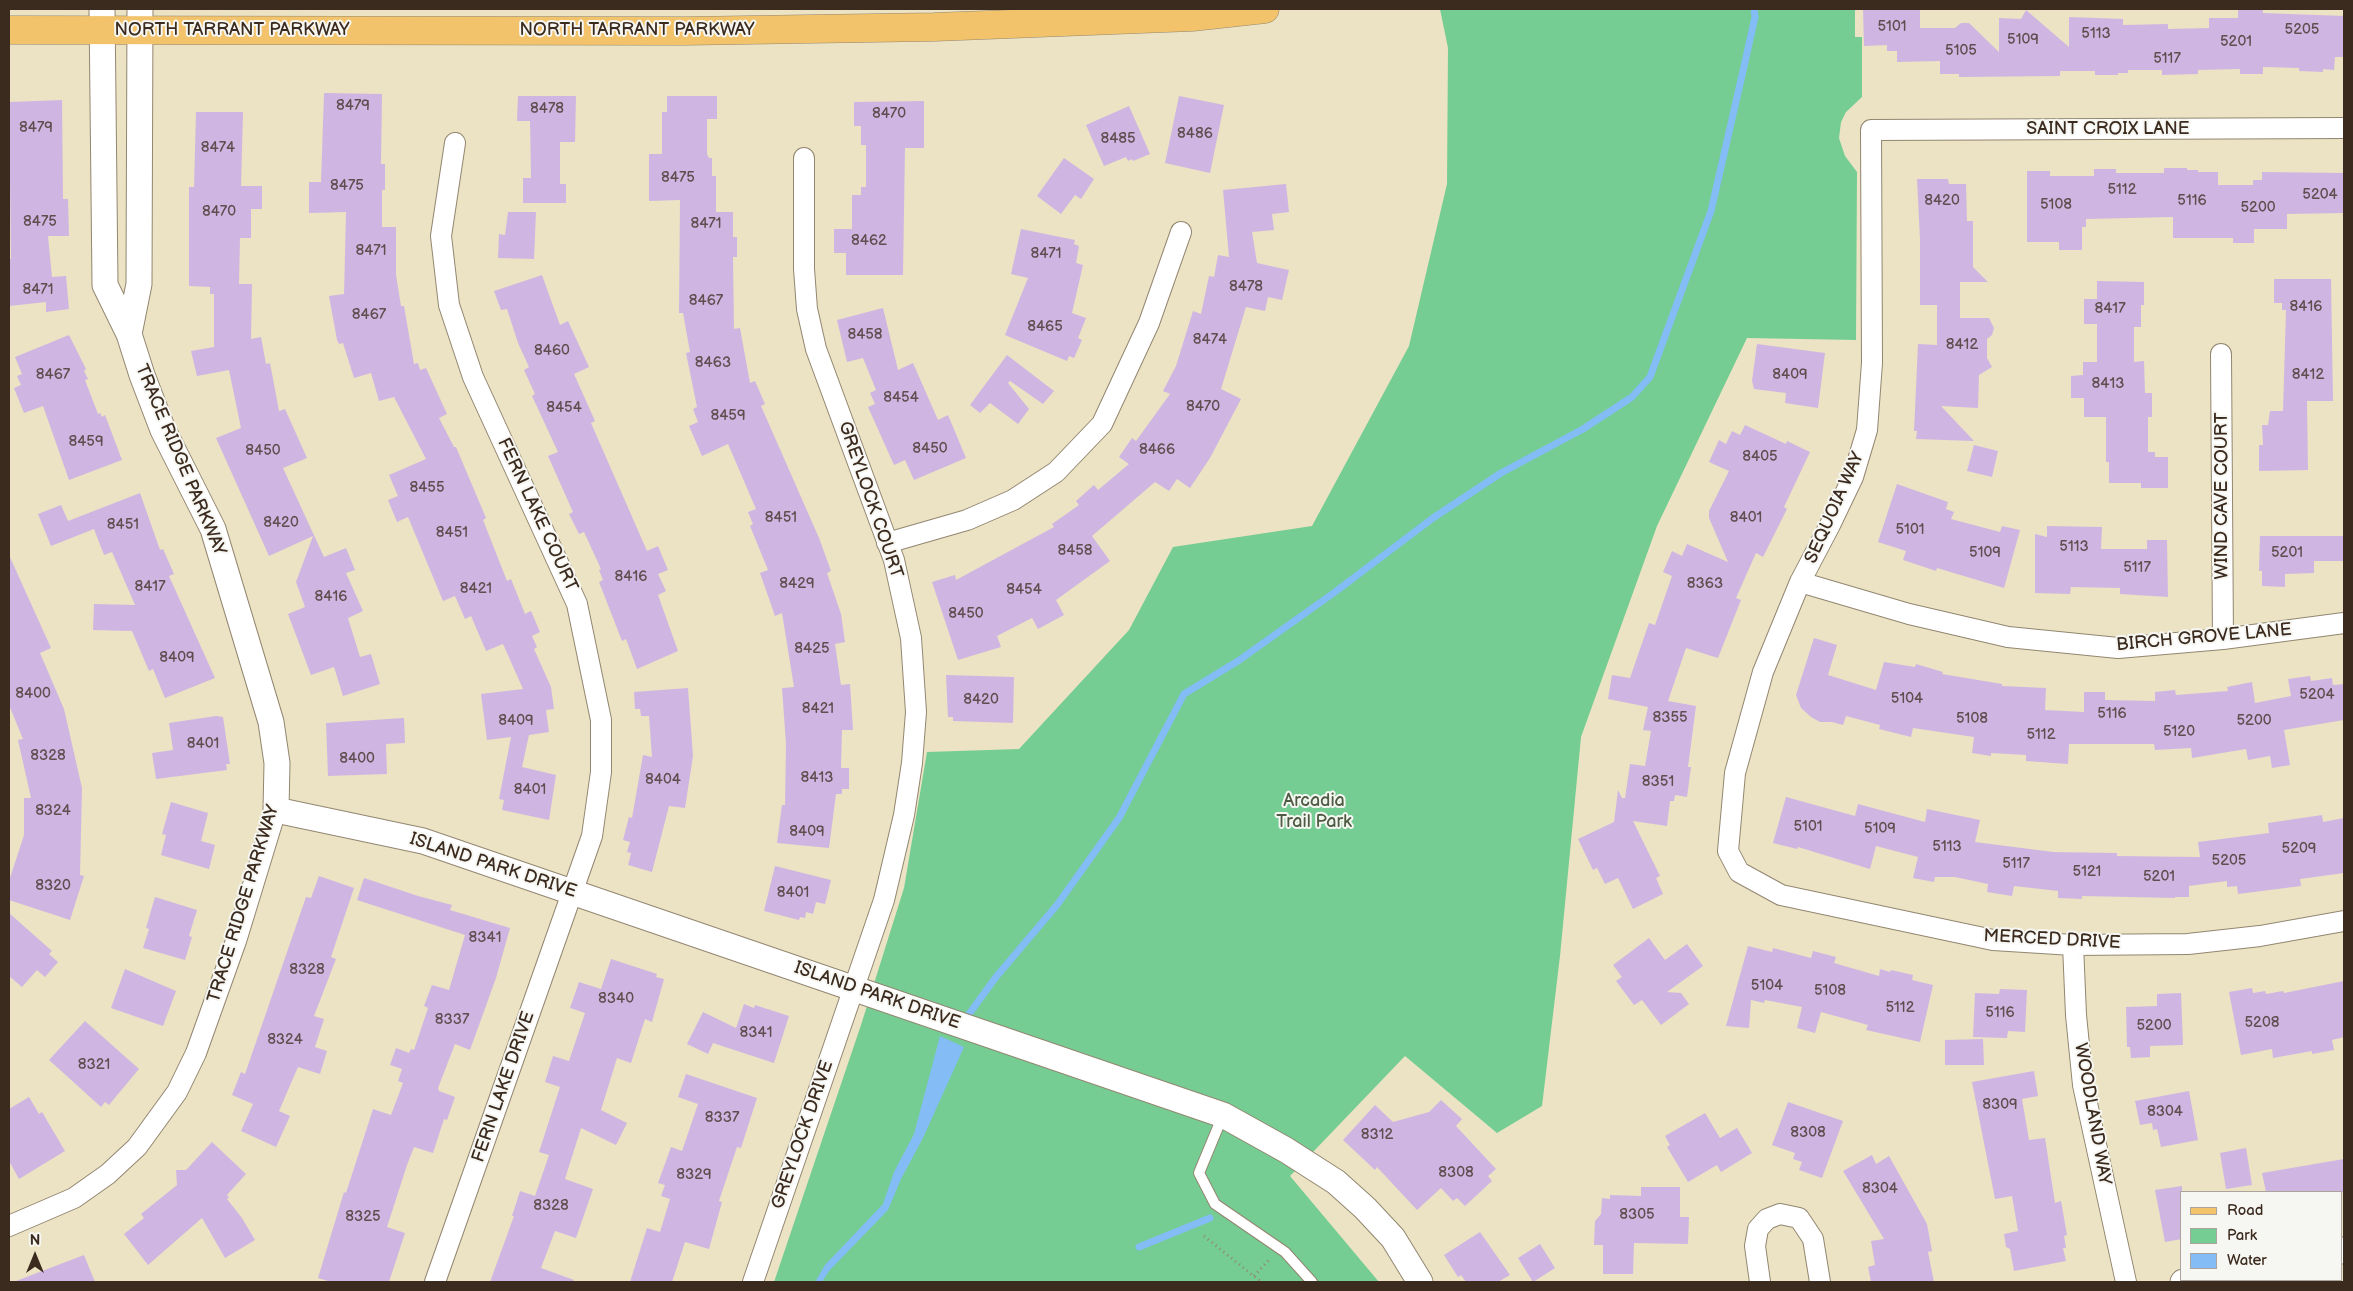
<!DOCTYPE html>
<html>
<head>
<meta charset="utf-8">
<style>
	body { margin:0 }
	#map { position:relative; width:2353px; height:1291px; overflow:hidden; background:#ebe3c4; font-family:"Balsamiq Sans",sans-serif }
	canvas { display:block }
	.frame { position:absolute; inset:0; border:10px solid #3b2a1e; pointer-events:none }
	.legend { position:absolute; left:2180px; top:1191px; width:162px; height:90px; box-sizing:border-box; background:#f6f6f2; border:1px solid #aba49d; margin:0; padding:6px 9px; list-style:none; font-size:15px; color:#3b2a1e }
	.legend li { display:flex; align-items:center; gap:10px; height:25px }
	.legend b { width:25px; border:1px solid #aba49d }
	.north { position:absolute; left:10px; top:1231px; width:50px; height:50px; -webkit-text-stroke:4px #f6f6f2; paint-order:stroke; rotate:0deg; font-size:14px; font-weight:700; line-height:20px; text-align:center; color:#3b2a1e }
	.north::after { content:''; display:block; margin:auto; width:18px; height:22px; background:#3b2a1e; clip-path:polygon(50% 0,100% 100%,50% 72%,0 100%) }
</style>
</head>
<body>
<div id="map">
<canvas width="2353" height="1291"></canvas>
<div class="frame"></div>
<ul class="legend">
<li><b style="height:6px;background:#f2c36a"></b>Road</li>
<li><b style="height:14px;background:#75cd93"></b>Park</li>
<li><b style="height:14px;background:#84bcf5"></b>Water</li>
</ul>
<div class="north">N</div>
</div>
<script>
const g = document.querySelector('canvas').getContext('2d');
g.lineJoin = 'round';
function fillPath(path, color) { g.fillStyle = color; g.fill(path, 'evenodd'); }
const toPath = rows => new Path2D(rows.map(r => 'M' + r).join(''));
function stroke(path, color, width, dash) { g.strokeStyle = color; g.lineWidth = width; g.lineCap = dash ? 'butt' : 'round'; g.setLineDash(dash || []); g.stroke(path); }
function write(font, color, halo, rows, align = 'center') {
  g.font = font + ' "Balsamiq Sans",sans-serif'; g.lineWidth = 4; g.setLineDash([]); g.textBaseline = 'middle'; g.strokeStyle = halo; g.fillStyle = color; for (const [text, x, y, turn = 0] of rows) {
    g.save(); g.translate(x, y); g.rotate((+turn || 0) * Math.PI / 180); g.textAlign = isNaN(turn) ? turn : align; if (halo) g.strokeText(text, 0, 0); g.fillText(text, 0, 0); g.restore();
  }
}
const green = toPath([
	[1440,9,1855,9,1855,37,1862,37,1862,97,1846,112,1841,122,1839,138,1845,156,1857,172,1856,340,1747,338,1657,526,1581,737,1560,956,1542,1106,1497,1133,1405,1056,1290,1176,1379,1282,774,1282,861,1025,904,888,927,752,1019,749,1129,630,1173,547,1312,526,1409,346,1447,184,1448,48]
]);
const water = toPath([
	[940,1036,964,1047,923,1138,901,1179,888,1210,829,1271,822,1282,815,1282,825,1265,883,1204,894,1172,914,1134]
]);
const stream = toPath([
	[964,1021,996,977,1057,905,1119,818,1184,694,1238,661,1335,592,1433,518,1501,473,1583,429,1632,397,1650,377,1711,211,1743,71,1755,17,1754,9],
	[1139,1247,1210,1218]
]);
const building = toPath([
	[1863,9,1920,9,1920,28,1955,28,1961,23,1969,23,1999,52,1999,18,2021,19,2026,10,2069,47,2069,17,2123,19,2123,25,2168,24,2168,29,2209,28,2209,18,2238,18,2238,9,2263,9,2263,13,2344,16,2344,57,2335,57,2334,70,2323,69,2323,72,2299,71,2299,68,2263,67,2263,74,2240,74,2240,69,2198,70,2198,74,2162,75,2162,70,2128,70,2128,73,2118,73,2118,75,2095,75,2095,71,2060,71,2060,76,1959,77,1959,74,1940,74,1940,61,1897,62,1897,51,1887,51,1887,45,1864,46],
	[324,93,382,94,381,164,385,164,385,190,382,190,382,227,396,227,396,275,401,306,404,306,414,364,418,363,420,370,426,368,447,414,439,418,454,447,456,447,486,518,483,520,507,581,511,579,525,614,531,611,540,632,532,636,537,647,534,649,551,687,554,709,546,710,549,732,529,735,522,767,556,775,549,820,502,810,504,800,499,799,511,737,487,740,481,694,523,689,503,644,486,651,471,616,465,619,455,596,443,601,408,517,397,522,388,500,398,496,389,475,426,459,394,397,379,401,371,373,354,378,343,343,339,344,337,340,329,296,344,294,346,212,309,213,309,182,321,182],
	[518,96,576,96,575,142,560,142,560,184,566,184,566,203,523,203,523,178,531,178,530,121,517,121],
	[667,96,717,96,717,119,707,119,707,154,709,158,712,158,712,176,716,176,716,212,733,212,733,237,737,237,737,257,733,257,734,329,740,328,750,383,755,381,765,404,761,406,819,538,831,571,827,573,841,614,845,642,835,644,841,685,850,684,853,730,842,730,841,768,849,768,849,789,842,789,842,794,836,794,829,848,777,843,782,805,785,805,786,744,782,688,794,687,782,613,775,616,760,573,768,570,750,526,753,524,748,512,756,509,728,444,702,456,689,426,698,422,693,409,697,407,686,353,690,352,683,313,679,313,680,200,649,201,649,154,662,154,662,112,667,112],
	[1179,96,1224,105,1210,173,1165,163],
	[62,100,63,199,68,199,69,236,48,236,52,277,66,276,69,309,46,312,46,302,9,306,9,259,11,259,9,102],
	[924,101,924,148,905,148,903,275,846,275,846,253,834,253,834,229,852,229,852,195,861,195,861,187,866,187,866,145,861,145,861,126,854,126,854,102],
	[1129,106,1150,154,1133,161,1132,159,1128,161,1126,157,1104,166,1086,125],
	[196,112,243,112,241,186,262,186,262,209,251,209,251,238,240,238,239,284,252,284,251,339,261,337,266,364,270,363,279,411,285,409,307,458,283,468,324,557,346,548,355,570,346,573,363,611,348,618,360,657,371,654,380,684,343,696,334,667,311,675,288,614,305,607,296,582,313,536,269,556,216,438,241,428,229,370,197,376,191,351,214,347,214,294,210,294,210,287,189,286,189,187,194,187],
	[1064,158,1094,179,1081,199,1075,195,1061,214,1037,196],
	[2164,168,2187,168,2187,170,2198,170,2198,172,2218,172,2218,185,2253,185,2253,180,2262,180,2262,172,2344,173,2344,213,2287,214,2287,229,2254,229,2254,243,2233,243,2233,238,2173,238,2173,217,2086,219,2086,227,2082,227,2082,250,2059,250,2059,242,2027,242,2027,171,2050,171,2050,176,2094,176,2094,169,2116,169,2116,173,2164,173],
	[1917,179,1948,179,1949,184,1966,184,1967,221,1973,221,1973,267,1988,282,1960,282,1960,318,1989,318,1994,328,1992,335,1987,339,1987,358,1992,367,1979,375,1978,408,1941,406,1974,441,1916,439,1917,431,1914,431,1918,344,1937,345,1937,305,1920,305,1920,239],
	[1286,184,1289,212,1272,214,1274,230,1252,232,1257,263,1289,270,1282,300,1268,297,1265,311,1246,307,1221,389,1241,399,1210,458,1190,488,1177,479,1169,491,1155,482,1092,536,1110,561,1056,600,1064,615,1038,629,1032,618,997,636,1001,647,958,660,932,582,955,575,956,580,1054,527,1052,524,1079,505,1076,501,1094,485,1098,490,1129,464,1119,457,1132,438,1136,441,1170,394,1163,391,1176,366,1193,311,1201,314,1209,276,1214,277,1218,255,1229,257,1223,190],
	[508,212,536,212,534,259,498,258,499,234,505,235],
	[1021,229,1075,240,1074,244,1079,246,1076,263,1083,265,1072,313,1086,318,1078,338,1082,340,1074,358,1069,356,1067,361,1005,335,1028,278,1011,274],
	[542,275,560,325,568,321,589,367,574,374,595,421,591,423,647,551,658,546,668,570,658,574,666,591,658,595,678,651,637,669,626,639,622,641,599,582,603,580,599,570,601,569,584,532,579,534,569,514,573,512,548,456,558,452,532,396,535,394,524,370,529,367,518,343,507,309,501,310,494,291],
	[2274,279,2331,279,2333,401,2307,401,2308,470,2259,471,2259,445,2263,445,2262,425,2268,425,2270,411,2283,411,2286,310,2282,310,2282,303,2274,303],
	[2097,281,2144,282,2144,305,2141,305,2141,327,2134,327,2134,362,2144,361,2145,393,2152,393,2152,417,2148,417,2148,452,2155,452,2155,457,2168,457,2168,488,2141,488,2141,483,2109,483,2109,462,2106,462,2106,417,2084,417,2084,398,2071,398,2071,376,2083,375,2083,362,2097,362,2097,324,2084,324,2084,299,2097,299],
	[883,308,898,370,913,363,938,420,948,415,966,458,914,480,905,460,894,465,868,407,875,404,870,393,876,390,863,358,847,362,837,320],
	[69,335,86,369,84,371,88,379,85,380,98,414,100,413,102,417,105,415,122,460,69,480,43,406,24,413,14,388,21,385,17,376,22,374,15,357],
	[1757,344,1825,353,1818,408,1785,403,1786,393,1754,389,1752,381],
	[1007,355,1054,391,1043,404,1010,381,1008,383,1029,409,1018,424,990,403,980,413,970,405],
	[1745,425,1786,444,1787,441,1810,452,1784,507,1787,509,1763,557,1756,553,1736,598,1741,600,1718,658,1686,648,1668,701,1696,706,1688,767,1691,767,1687,797,1675,795,1674,801,1670,801,1667,826,1633,821,1660,876,1656,878,1663,894,1633,909,1618,878,1605,884,1597,868,1593,870,1578,839,1614,822,1618,790,1622,798,1625,798,1630,764,1645,766,1651,731,1643,730,1648,707,1608,699,1612,675,1630,678,1649,623,1655,625,1672,576,1663,572,1672,551,1682,556,1687,544,1728,562,1709,518,1709,511,1729,471,1709,462,1719,440,1726,444,1732,431,1740,435],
	[1974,445,1998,451,1992,477,1967,471],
	[1897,484,1948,502,1946,509,1954,512,1951,519,2000,532,2002,526,2020,530,2004,588,1937,568,1936,571,1903,560,1906,551,1878,542],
	[140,493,160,550,163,549,174,574,169,576,215,678,165,698,153,669,149,671,132,631,93,630,94,604,135,605,112,552,104,555,94,529,51,546,38,514,61,505,68,521],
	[2047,526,2102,527,2101,549,2147,549,2147,540,2167,540,2168,597,2120,594,2120,588,2071,587,2070,594,2035,593,2035,534,2047,537],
	[2260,536,2344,536,2344,561,2314,561,2314,573,2285,574,2285,587,2262,586,2262,571,2259,571],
	[9,555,51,648,40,653,64,709,82,788,80,875,84,876,70,920,9,900,9,881,24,835,24,798,31,798,18,740,23,739,9,705],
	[1814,638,1837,645,1828,675,1876,690,1884,662,1915,667,1916,664,1943,672,1942,674,2002,684,2002,686,2046,688,2045,710,2084,712,2084,692,2105,692,2105,700,2155,701,2155,692,2175,690,2176,695,2228,691,2227,687,2252,682,2255,703,2291,696,2288,679,2310,676,2311,681,2332,678,2333,685,2344,684,2344,720,2284,730,2290,765,2272,768,2270,756,2248,760,2246,749,2192,758,2191,748,2155,750,2154,744,2069,744,2068,764,2026,761,2026,755,1991,753,1991,756,1972,753,1974,737,1913,728,1911,737,1879,729,1880,725,1846,716,1843,725,1832,722,1820,722,1811,717,1801,708,1796,695],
	[946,675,1014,677,1013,723,953,721,953,717,948,717],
	[688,688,693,756,685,808,669,806,652,872,628,865,631,853,627,852,630,842,623,840,629,817,632,818,643,755,652,757,649,716,641,716,640,709,635,709,634,692],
	[216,716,223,717,230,764,226,764,227,770,156,779,152,753,173,750,169,723],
	[404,718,405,743,386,744,387,774,328,776,326,723],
	[1786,797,1855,816,1858,804,1925,822,1927,809,1980,820,1975,842,2053,852,2117,853,2117,856,2200,857,2198,842,2269,833,2268,823,2322,815,2323,822,2344,818,2344,873,2300,879,2301,886,2238,894,2237,886,2227,887,2227,881,2189,886,2189,897,2175,897,2175,898,2082,896,2082,899,2058,898,2058,891,2014,886,2012,896,1987,892,1988,884,1955,877,1935,877,1934,882,1913,878,1918,857,1876,846,1870,869,1798,847,1797,849,1773,843],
	[171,802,208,813,201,841,215,845,209,869,161,855,166,835,162,834],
	[775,866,831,880,825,904,816,902,813,914,806,912,805,918,800,917,799,920,764,911],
	[319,876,354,888,331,957,336,959,314,1016,324,1019,315,1047,327,1051,320,1074,298,1067,279,1111,290,1116,276,1147,241,1131,253,1104,232,1095,241,1072,245,1074,306,897,311,898],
	[364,878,418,896,452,905,450,910,510,928,496,978,470,1050,455,1044,438,1088,439,1091,455,1097,447,1120,444,1119,433,1153,414,1147,407,1165,387,1227,405,1233,389,1282,331,1282,318,1278,344,1192,346,1193,373,1109,391,1115,403,1083,398,1081,402,1069,390,1065,396,1048,409,1053,411,1049,414,1050,428,1008,424,1006,432,985,449,990,465,935,357,900],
	[155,897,197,910,189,936,192,937,185,960,143,948,149,929,146,928],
	[9,913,52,951,49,954,58,962,45,977,37,970,22,987,9,976],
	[1649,938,1665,960,1687,944,1703,966,1667,992,1681,993,1689,1004,1661,1025,1642,1000,1634,1005,1616,981,1622,977,1613,965],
	[1748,946,1772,952,1773,948,1811,958,1813,951,1836,957,1834,963,1879,976,1880,969,1890,972,1891,970,1913,975,1912,980,1933,985,1920,1042,1866,1030,1868,1025,1821,1012,1815,1033,1797,1028,1802,1007,1765,1000,1764,1003,1751,1000,1749,1028,1726,1026],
	[611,959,657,974,656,977,664,979,652,1022,645,1019,631,1063,617,1058,601,1110,627,1123,616,1145,581,1128,565,1179,593,1189,576,1238,555,1231,541,1268,574,1280,573,1282,490,1282,514,1216,512,1216,520,1191,535,1196,549,1155,539,1152,560,1087,545,1082,553,1056,569,1061,585,1013,570,1008,579,982,601,989],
	[125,969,176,991,163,1026,111,1008],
	[2344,981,2344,1037,2332,1040,2334,1050,2312,1054,2312,1051,2273,1058,2272,1049,2241,1055,2229,992,2252,988,2253,993,2265,991,2266,994,2283,991,2284,993],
	[2000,989,2027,990,2025,1032,2008,1031,2007,1038,1973,1037,1975,993,1999,994],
	[2181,993,2183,1045,2150,1046,2150,1057,2131,1058,2130,1047,2127,1047,2126,1007,2157,1006,2157,994],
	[744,1004,754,1008,755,1005,789,1016,774,1063,713,1043,708,1054,687,1044,703,1012,736,1028],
	[85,1021,139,1069,109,1105,105,1102,101,1107,49,1060],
	[1983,1039,1984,1065,1945,1065,1945,1040],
	[2034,1071,2038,1096,2022,1099,2029,1140,2045,1138,2055,1203,2061,1201,2067,1235,2064,1236,2066,1248,2063,1248,2066,1261,2014,1271,2010,1249,2006,1247,2004,1234,2018,1231,2012,1196,1995,1199,1972,1082],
	[686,1074,757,1098,741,1148,737,1147,719,1201,722,1202,709,1249,685,1242,672,1282,630,1282,647,1228,660,1232,670,1199,661,1196,665,1185,658,1183,671,1147,682,1151,698,1104,678,1097],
	[2189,1091,2198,1140,2161,1147,2157,1129,2153,1130,2152,1123,2140,1125,2135,1101],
	[29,1097,39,1114,42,1112,65,1151,19,1179,9,1161,9,1109],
	[1441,1100,1462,1119,1456,1126,1496,1169,1488,1176,1492,1181,1465,1206,1457,1198,1453,1201,1441,1188,1417,1210,1377,1167,1375,1170,1343,1140,1375,1105,1393,1122,1429,1112],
	[1788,1102,1843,1121,1822,1178,1799,1170,1802,1162,1793,1159,1795,1153,1772,1145],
	[1705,1113,1720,1138,1737,1128,1752,1153,1721,1172,1717,1165,1688,1182,1667,1147,1670,1145,1665,1136],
	[212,1142,246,1174,227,1195,229,1197,227,1199,242,1218,255,1240,225,1258,202,1218,148,1265,124,1234,144,1218,141,1214,177,1185,176,1170,186,1170],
	[2246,1148,2252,1185,2226,1189,2220,1153],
	[1872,1155,1876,1164,1889,1156,1927,1224,1932,1251,1928,1252,1934,1282,1871,1282,1868,1267,1875,1265,1871,1241,1884,1239,1843,1171],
	[2344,1159,2344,1192,2266,1192,2262,1173],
	[2182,1186,2182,1239,2165,1242,2155,1190],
	[1641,1187,1680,1187,1680,1217,1689,1217,1688,1244,1634,1243,1633,1274,1603,1274,1603,1245,1594,1245,1595,1221,1601,1214,1602,1198,1610,1199,1610,1195,1641,1196],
	[1480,1232,1510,1275,1498,1282,1466,1282,1461,1275,1458,1277,1444,1255],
	[1540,1244,1555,1268,1533,1282,1518,1258],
	[84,1255,95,1282,16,1282,16,1281]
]);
const path = toPath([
	[1204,1236,1261,1282],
	[1254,1276,1269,1260]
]);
const service = toPath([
	[1223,1115,1199,1173,1215,1204,1285,1252,1312,1282]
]);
const minor = toPath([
	[2344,128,1871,130,1872,363,1867,430,1853,477,1830,525,1800,582,1763,672,1735,773,1728,851,1739,872,1781,895,1993,940,2073,945,2188,944,2260,936,2344,921],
	[2221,354,2223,639],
	[887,543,967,520,1013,500,1056,472,1102,424,1149,323,1181,232],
	[1800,582,1909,614,2008,637,2118,648,2223,639,2344,623],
	[2073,945,2076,1015,2083,1085,2126,1282],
	[9,1226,74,1198,108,1174,137,1147,177,1092,196,1053,236,941,276,810],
	[435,1282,592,836,601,772,601,720,577,604,473,377,449,305,441,236,455,143],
	[753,1282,884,900,904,815,912,763,916,712,911,638,894,560,816,349,807,309,804,269,804,158],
	[1760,1282,1755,1246,1758,1229,1767,1219,1780,1214,1799,1218,1813,1239,1820,1282]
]);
const tertiary = toPath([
	[102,9,105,285,129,334,142,375,163,430,213,529,271,722,277,763,276,810,423,841,1223,1115,1286,1150,1336,1182,1365,1208,1393,1238,1420,1282],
	[129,334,139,284,140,9],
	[2342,1251,2344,1250],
	[2183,1282,2195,1280]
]);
const primary = toPath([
	[9,30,685,31,934,27,1192,17,1265,9]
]);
const numberNames = [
	["5101",1892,27],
	["5205",2302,30],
	["5113",2096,34],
	["5109",2023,40],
	["5201",2236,42],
	["5105",1961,51],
	["5117",2167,59],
	["8479",353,106],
	["8478",547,109],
	["8470",889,114],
	["8479",36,128],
	["8486",1195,134],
	["8485",1118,139],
	["8474",218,148],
	["8475",678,178],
	["8475",347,186],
	["5112",2122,190],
	["5204",2320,195],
	["8420",1942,201],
	["5116",2192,201],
	["5108",2056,205],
	["5200",2258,208],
	["8470",219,212],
	["8475",40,222],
	["8471",706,224],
	["8462",869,241],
	["8471",371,251],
	["8471",1046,254],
	["8478",1246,287],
	["8471",38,290],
	["8467",706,301],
	["8416",2306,307],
	["8417",2110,309],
	["8467",369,315],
	["8465",1045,327],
	["8458",865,335],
	["8474",1210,340],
	["8412",1962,345],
	["8460",552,351],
	["8463",713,363],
	["8467",53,375],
	["8409",1790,375],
	["8412",2308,375],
	["8413",2108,384],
	["8454",901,398],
	["8470",1203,407],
	["8454",564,408],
	["8459",728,416],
	["8459",86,442],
	["8450",930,449],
	["8466",1157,450],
	["8450",263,451],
	["8405",1760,457],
	["8455",427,488],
	["8451",781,518],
	["8401",1746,518],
	["8420",281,523],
	["8451",123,525],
	["5101",1910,530],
	["8451",452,533],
	["5113",2074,547],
	["8458",1075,551],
	["5109",1985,553],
	["5201",2287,553],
	["5117",2137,568],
	["8416",631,577],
	["8429",797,584],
	["8363",1705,584],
	["8417",150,587],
	["8421",476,589],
	["8454",1024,590],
	["8416",331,597],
	["8450",966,614],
	["8425",812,649],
	["8409",177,658],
	["8400",33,694],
	["5204",2317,695],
	["5104",1907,699],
	["8420",981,700],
	["8421",818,709],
	["5116",2112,714],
	["8355",1670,718],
	["5108",1972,719],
	["8409",516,721],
	["5200",2254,721],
	["5120",2179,732],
	["5112",2041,735],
	["8401",203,744],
	["8328",48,756],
	["8400",357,759],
	["8413",817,778],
	["8404",663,780],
	["8351",1658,782],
	["8401",530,790],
	["8324",53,811],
	["5101",1808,827],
	["5109",1880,829],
	["8409",807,832],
	["5113",1947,847],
	["5209",2299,849],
	["5205",2229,861],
	["5117",2016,864],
	["5121",2087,872],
	["5201",2159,877],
	["8320",53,886],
	["8401",793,893],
	["8341",485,938],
	["8328",307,970],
	["5104",1767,986],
	["5108",1830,991],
	["8340",616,999],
	["5112",1900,1008],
	["5116",2000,1013],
	["8337",452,1020],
	["5208",2262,1023],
	["5200",2154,1026],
	["8341",756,1033],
	["8324",285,1040],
	["8321",94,1065],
	["8309",2000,1105],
	["8304",2165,1112],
	["8337",722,1118],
	["8308",1808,1133],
	["8312",1377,1135],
	["8308",1456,1173],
	["8329",694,1175],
	["8304",1880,1189],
	["8328",551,1206],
	["8305",1637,1215],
	["8325",363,1217]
];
const streetNames = [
	["NORTH TARRANT PARKWAY",232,30],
	["NORTH TARRANT PARKWAY",637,30],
	["SAINT CROIX LANE",2108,129],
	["TRACE RIDGE PARKWAY",180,460,67],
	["WIND CAVE COURT",2222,496,-90],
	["GREYLOCK COURT",870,500,71],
	["SEQUOIA WAY",1835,508,-66],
	["FERN LAKE COURT",537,515,65],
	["BIRCH GROVE LANE",2204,638,-5],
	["ISLAND PARK DRIVE",493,866,18],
	["TRACE RIDGE PARKWAY",244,904,-73],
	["MERCED DRIVE",2052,940,3],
	["ISLAND PARK DRIVE",877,996,19],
	["FERN LAKE DRIVE",504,1087,-71],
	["WOODLAND WAY",2092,1114,80],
	["GREYLOCK DRIVE",803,1135,-71]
];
const parkNames = [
	["Arcadia",1314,801],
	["Trail Park",1314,822]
];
fillPath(green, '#75cd93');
fillPath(water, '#84bcf5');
stroke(stream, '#84bcf5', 7);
fillPath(building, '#cfb6e2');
stroke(service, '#938671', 12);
stroke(minor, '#938671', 22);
stroke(tertiary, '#938671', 27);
stroke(primary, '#938671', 29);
stroke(path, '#938671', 3, [1, 4]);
stroke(service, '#fff', 10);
stroke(minor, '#fff', 20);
stroke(tertiary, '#fff', 25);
stroke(primary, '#f2c36a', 28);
write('15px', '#604d4f', null, numberNames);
write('18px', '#3b2a1e', '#f6f6f2', streetNames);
write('18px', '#4c5b41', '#f6f6f2', parkNames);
</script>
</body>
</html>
